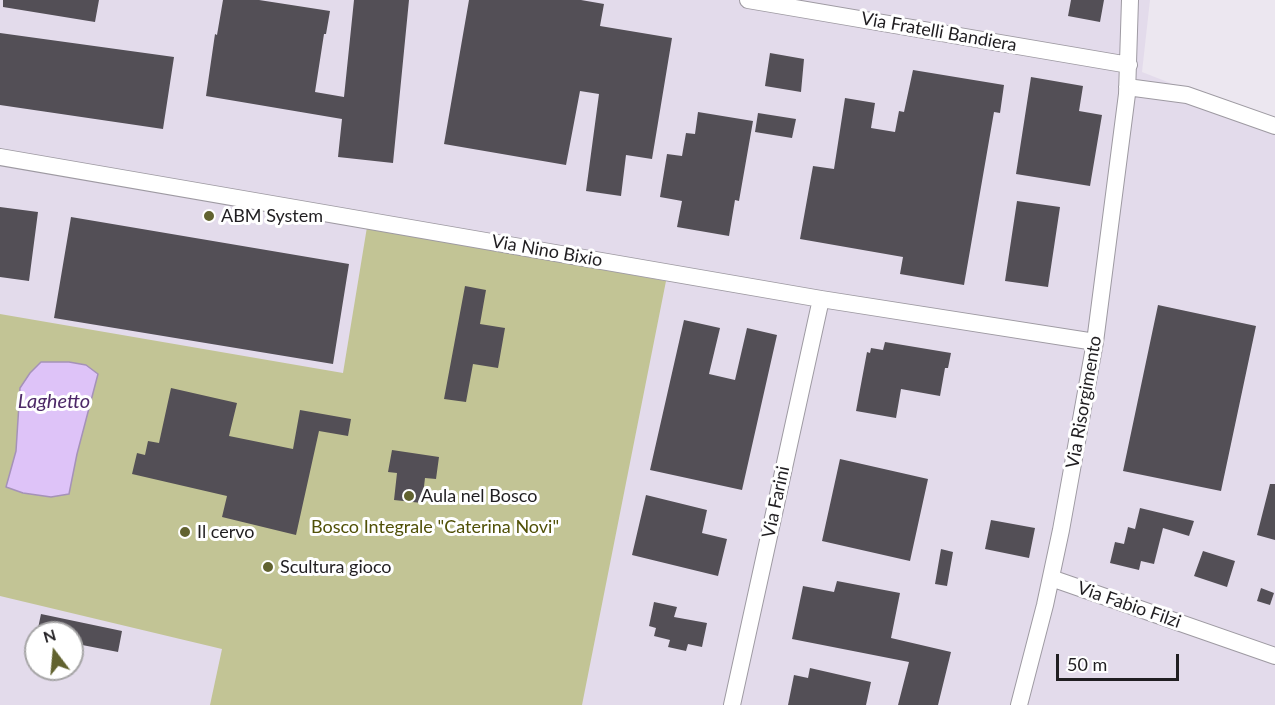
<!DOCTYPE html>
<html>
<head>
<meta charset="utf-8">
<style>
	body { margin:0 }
	#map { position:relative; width:1275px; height:705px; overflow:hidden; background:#ece7f0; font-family:Lato,sans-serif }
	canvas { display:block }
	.north { position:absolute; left:24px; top:621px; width:60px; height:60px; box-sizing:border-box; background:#fff; border:2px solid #a6a5a6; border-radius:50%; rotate:344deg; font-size:16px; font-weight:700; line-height:24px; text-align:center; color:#201e21 }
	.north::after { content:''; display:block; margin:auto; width:21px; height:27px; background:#61622f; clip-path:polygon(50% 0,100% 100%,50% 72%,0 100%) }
	.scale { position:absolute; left:1056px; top:654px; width:123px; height:27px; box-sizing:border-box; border:3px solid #201e21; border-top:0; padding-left:8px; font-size:18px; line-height:21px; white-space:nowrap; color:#201e21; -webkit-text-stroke:4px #fff; paint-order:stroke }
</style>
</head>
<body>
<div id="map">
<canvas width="1275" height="705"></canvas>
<div class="north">N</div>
<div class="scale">50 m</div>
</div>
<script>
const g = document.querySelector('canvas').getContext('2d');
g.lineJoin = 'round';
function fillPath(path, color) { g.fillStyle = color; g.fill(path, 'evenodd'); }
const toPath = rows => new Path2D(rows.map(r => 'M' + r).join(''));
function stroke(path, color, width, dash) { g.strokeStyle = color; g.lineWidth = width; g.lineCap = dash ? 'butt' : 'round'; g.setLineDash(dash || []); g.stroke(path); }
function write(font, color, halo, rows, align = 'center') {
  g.font = font + ' Lato,sans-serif'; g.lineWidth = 6; g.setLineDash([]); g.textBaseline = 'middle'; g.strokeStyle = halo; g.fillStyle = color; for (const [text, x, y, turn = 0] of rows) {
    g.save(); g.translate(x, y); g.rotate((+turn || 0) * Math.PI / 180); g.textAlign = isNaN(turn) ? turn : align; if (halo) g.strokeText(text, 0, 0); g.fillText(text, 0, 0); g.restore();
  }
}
const built = toPath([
	[0,0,1150,0,1142,72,1275,124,1275,705,0,705],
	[36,633,72,633,72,669,36,669]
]);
const green = toPath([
	[367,227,666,281,582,705,210,705,222,649,0,596,0,314,343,373]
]);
const water = toPath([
	[41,362,69,362,86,365,98,374,77,454,69,494,51,497,23,493,6,487,16,451,20,388,30,373,41,362]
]);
const building = toPath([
	[3,0,99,0,95,22,3,7],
	[223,0,259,0,330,11,326,34,324,34,315,92,344,97,354,0,409,0,393,163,338,157,342,119,206,96,215,34,217,35],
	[469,0,581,0,604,4,600,26,672,38,652,159,626,155,621,196,586,191,599,94,580,91,566,165,444,144],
	[1071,0,1104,0,1100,22,1068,16],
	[0,33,174,57,163,129,0,105],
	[770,53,804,59,801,92,765,86],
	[913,70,1004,85,1000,113,994,112,964,285,900,274,903,257,800,239,813,166,834,169,845,98,875,103,871,128,895,132,899,111,904,112],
	[1031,77,1083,86,1079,111,1102,115,1090,186,1016,174],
	[698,112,753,121,739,201,735,200,729,236,677,227,682,201,660,197,667,154,682,156,686,133,695,134],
	[758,113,796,119,792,138,755,132],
	[1017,201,1060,207,1048,287,1005,281],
	[0,207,38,212,29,281,0,277],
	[71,217,349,264,333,364,54,318],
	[465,286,486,290,480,324,505,328,498,368,473,364,466,402,444,399],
	[1158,305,1256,326,1221,491,1123,471],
	[684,320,720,328,709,374,735,380,747,328,777,335,742,490,650,470],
	[885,342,951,353,948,368,945,368,940,396,901,389,896,418,856,411,867,352,870,353,871,348,883,350],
	[171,388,237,403,229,436,293,449,300,410,351,419,348,436,319,431,296,535,222,517,227,496,132,474,137,453,145,455,148,441,159,443],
	[392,450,439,457,436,479,425,478,422,503,394,500,397,473,388,472],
	[840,459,928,479,910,561,822,541],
	[1270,484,1275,484,1275,540,1257,535],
	[646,495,707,510,702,533,727,539,718,576,632,555],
	[1140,508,1194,521,1189,536,1163,528,1154,564,1141,561,1139,570,1110,563,1115,542,1124,544,1128,527,1135,529],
	[991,520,1035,528,1029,558,985,549],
	[941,549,953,552,947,586,935,584],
	[1203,551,1235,561,1227,587,1194,576],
	[837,581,900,593,891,638,951,652,938,705,898,705,909,662,792,639,803,586,834,592],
	[1261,588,1274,593,1270,605,1257,601],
	[654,602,677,607,674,617,707,623,702,647,688,644,686,651,668,647,670,640,654,636,656,628,649,626],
	[41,614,122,631,118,652,72,643,72,633,37,633],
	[810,668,871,682,866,705,788,705,794,675,808,678]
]);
const minor = toPath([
	[748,0,1129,65],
	[1127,87,1187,95,1275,126],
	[0,157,821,299,1095,342],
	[1051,578,1275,656],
	[732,705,821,299],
	[1019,705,1045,605,1061,530,1095,342,1127,94,1130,0]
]);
const markers = [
	[209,216,6,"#61622f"],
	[409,496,6,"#61622f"],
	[185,532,6,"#61622f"],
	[268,567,6,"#61622f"]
];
const streetNames = [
	["Via Fratelli Bandiera",939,32,10],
	["Via Nino Bixio",547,251,10],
	["Via Risorgimento",1084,402,-80],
	["Via Farini",776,502,-78],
	["Via Fabio Filzi",1129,605,19]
];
const poiNames = [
	["ABM System",221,216],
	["Aula nel Bosco",421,496],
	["Il cervo",197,532],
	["Scultura gioco",280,567]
];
const parkNames = [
	["Bosco Integrale \"Caterina Novi\"",435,527]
];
const waterNames = [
	["Laghetto",54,402]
];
fillPath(built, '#e3dbeb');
fillPath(green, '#c2c495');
fillPath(water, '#dec3f8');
stroke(water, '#a592b8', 1.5);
fillPath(building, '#534f56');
stroke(minor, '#9e9aa2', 18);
stroke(minor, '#fff', 16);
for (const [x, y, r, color] of markers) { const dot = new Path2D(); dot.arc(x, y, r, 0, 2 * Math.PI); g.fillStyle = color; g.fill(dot); stroke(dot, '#fff', 2); }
write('18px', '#201e21', '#fff', streetNames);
write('18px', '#201e21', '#fff', poiNames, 'left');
write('18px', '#505007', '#fff', parkNames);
write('italic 20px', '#4d2968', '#fff', waterNames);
</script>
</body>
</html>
